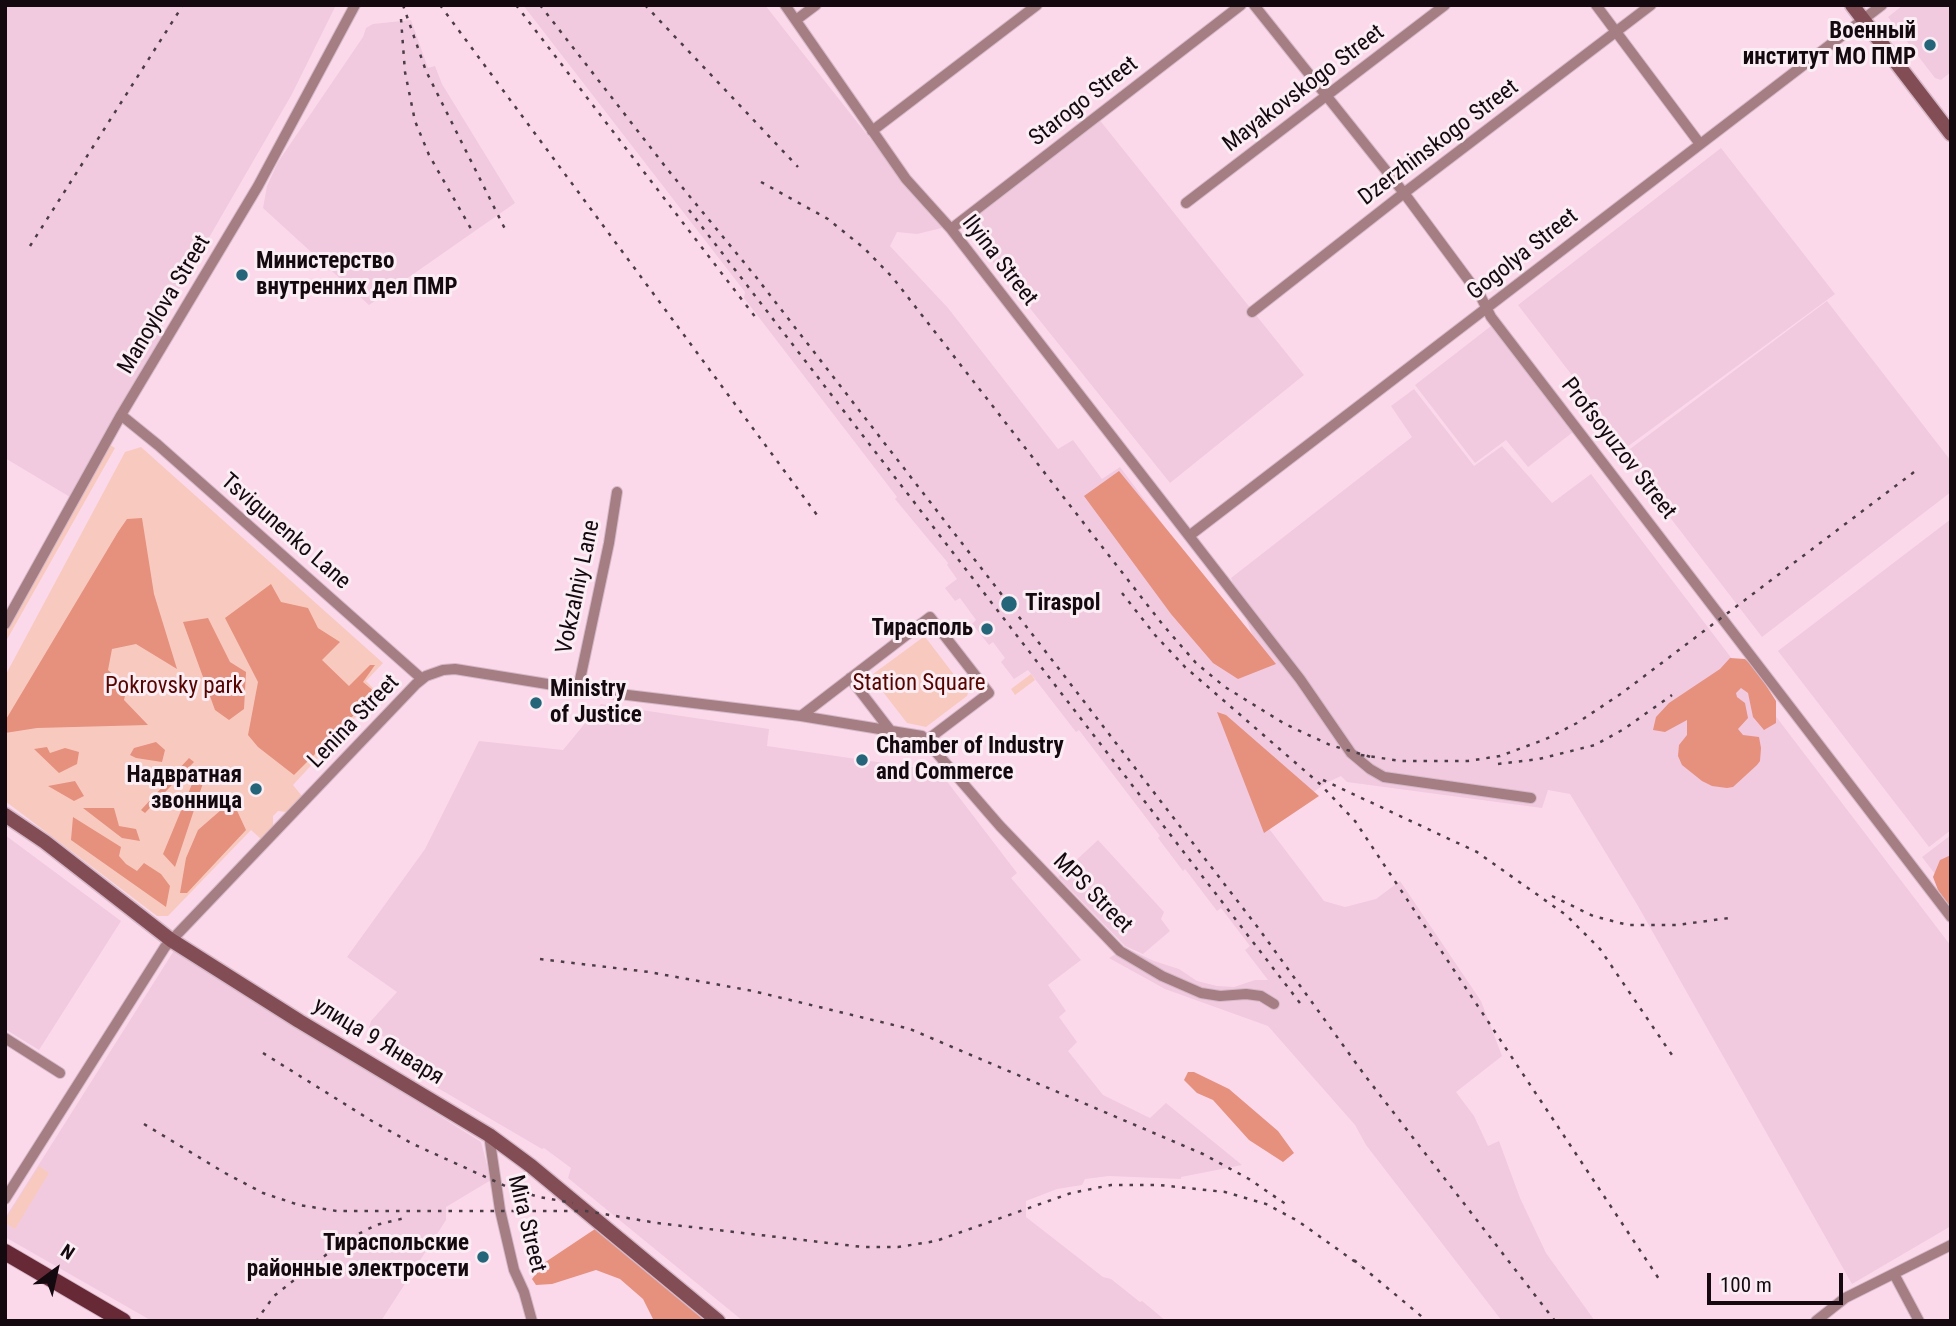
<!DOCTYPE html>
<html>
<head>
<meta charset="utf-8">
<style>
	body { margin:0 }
	#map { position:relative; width:1956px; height:1326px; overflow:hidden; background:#fbd9eb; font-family:"Roboto Condensed",sans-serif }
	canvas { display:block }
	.frame { position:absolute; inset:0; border:7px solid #13090f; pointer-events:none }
	.north { position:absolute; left:21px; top:1235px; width:70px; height:70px; -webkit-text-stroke:5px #fbedf4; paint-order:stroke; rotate:33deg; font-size:19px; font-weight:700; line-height:28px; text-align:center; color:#13090f }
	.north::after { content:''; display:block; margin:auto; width:24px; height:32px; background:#13090f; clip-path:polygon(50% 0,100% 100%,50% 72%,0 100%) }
	.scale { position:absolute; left:1707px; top:1273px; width:136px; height:32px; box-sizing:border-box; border:4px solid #13090f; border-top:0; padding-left:9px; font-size:21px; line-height:24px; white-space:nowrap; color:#13090f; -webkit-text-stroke:5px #fbedf4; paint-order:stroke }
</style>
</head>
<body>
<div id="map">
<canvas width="1956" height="1326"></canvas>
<div class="frame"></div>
<div class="north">N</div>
<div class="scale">100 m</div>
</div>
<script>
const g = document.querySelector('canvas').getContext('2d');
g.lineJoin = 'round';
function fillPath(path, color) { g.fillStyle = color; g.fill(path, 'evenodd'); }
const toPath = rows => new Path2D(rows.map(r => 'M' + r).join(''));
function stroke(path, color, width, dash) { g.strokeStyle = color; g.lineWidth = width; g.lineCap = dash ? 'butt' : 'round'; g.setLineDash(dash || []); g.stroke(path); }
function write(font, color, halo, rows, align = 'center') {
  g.font = font + ' "Roboto Condensed",sans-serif'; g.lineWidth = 6; g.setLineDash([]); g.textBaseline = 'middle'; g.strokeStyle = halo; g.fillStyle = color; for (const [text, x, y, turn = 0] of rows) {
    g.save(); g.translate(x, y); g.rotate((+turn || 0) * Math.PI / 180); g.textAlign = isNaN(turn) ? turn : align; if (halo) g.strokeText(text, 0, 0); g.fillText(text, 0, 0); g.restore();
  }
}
const built = toPath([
	[5,5,336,5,292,94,162,319,164,337,70,497,5,458],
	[523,5,765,5,931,216,936,215,946,227,917,234,897,232,890,246,948,308,1058,449,1073,440,1102,479,1120,467,1259,653,1231,578,1412,437,1391,406,1414,389,1474,466,1502,446,1552,503,1591,474,1951,946,1951,1226,1852,1284,1638,906,1570,794,1548,790,1542,808,1347,782,1341,776,1326,783,1267,826,1324,901,1345,907,1376,899,1400,881,1481,1001,1502,1056,1456,1092,1474,1116,1488,1146,1499,1141,1520,1198,1546,1253,1595,1321,1502,1321,1366,1145,1355,1125,1268,1026,1165,989,1109,958,1126,948,1154,961,1179,969,1197,981,1217,986,1234,987,1255,980,1268,980,1245,950,1250,946,1221,908,1217,911,1185,869,1183,871,1158,838,1160,836,1079,730,1076,732,1028,670,1014,679,1001,662,1005,658,993,642,989,645,972,624,976,620,960,598,955,601,945,588,957,579,947,565,948,563,895,499,897,497,744,298,745,292],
	[1903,5,1951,5,1951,72,1941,80,1935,78,1888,17],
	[411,20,428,68,435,66,442,84,515,203,369,305,263,208,267,186,278,162,363,37,366,28,373,24],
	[1098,118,1304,375,1170,483,964,226],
	[1721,148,1835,294,1627,447,1518,305],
	[1827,301,1951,461,1951,492,1762,637,1622,455],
	[1491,326,1573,432,1528,467,1506,440,1475,463,1415,385],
	[1951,519,1951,830,1929,847,1778,651],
	[601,704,769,729,767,746,939,771,1017,873,1011,878,1081,960,1048,985,1066,1011,1059,1017,1077,1042,1068,1051,1103,1095,1150,1118,1166,1103,1242,1165,1181,1177,1181,1179,1109,1176,1085,1179,1082,1185,1057,1189,1026,1201,1026,1217,1103,1277,1111,1279,1140,1302,1142,1301,1166,1321,743,1321,568,1178,571,1168,544,1148,542,1149,431,1084,439,1070,369,1028,371,1021,397,992,347,957,425,849,479,741,563,750],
	[5,835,121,921,39,1050,5,1029],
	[1951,835,1951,895,1922,857],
	[1098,840,1164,912,1161,919,1170,931,1143,954,1125,946,1058,877],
	[175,949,481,1142,491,1180,446,1207,446,1220,381,1321,152,1321,5,1237,5,1218]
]);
const green = toPath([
	[110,445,115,448,5,643,5,633],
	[141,447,383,663,366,681,378,693,293,785,302,796,286,812,278,811,273,816,273,826,261,839,251,830,168,916,157,916,5,801,5,676,125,452],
	[922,638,926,638,968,693,967,696,926,727,907,723,873,679,873,674],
	[1031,674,1035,680,1015,695,1011,689],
	[39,1166,49,1173,15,1229,5,1223,5,1220]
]);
const forest = toPath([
	[1119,471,1182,548,1276,664,1238,679,1213,663,1171,614,1084,496],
	[142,518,154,594,177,669,136,644,112,649,108,670,127,687,124,700,148,725,37,728,5,733,5,721,118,532,127,519],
	[271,584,281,602,308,608,318,628,340,642,322,660,349,686,370,665,375,665,363,682,376,693,294,775,258,747,248,735,258,682,225,618],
	[208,618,230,662,246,672,244,709,229,720,215,710,183,622],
	[1730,658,1745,659,1755,668,1776,701,1776,723,1764,730,1753,717,1748,693,1741,688,1736,693,1737,697,1745,703,1748,718,1738,729,1743,735,1759,737,1761,748,1760,761,1757,765,1733,787,1727,788,1712,786,1702,781,1682,765,1678,756,1679,745,1687,735,1687,720,1665,732,1653,730,1656,717,1669,703,1720,669],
	[1217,712,1226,715,1319,796,1264,833],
	[156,742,165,750,162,762,136,758,130,755,134,748],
	[47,747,50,753,65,748,79,752,77,764,59,773,34,749],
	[189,758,194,762,145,813,141,810],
	[197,772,204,780,175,867,163,854],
	[75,781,84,796,74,801,48,786],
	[225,802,233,802,246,830,187,893,180,893,186,858,198,830,221,810],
	[83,808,114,808,119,826,136,829,140,841,122,838],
	[73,817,121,847,119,856,126,864,137,871,144,863,161,874,170,886,166,907,71,840],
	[1951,855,1951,908,1938,890,1933,877,1940,860],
	[1188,1072,1194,1072,1229,1089,1278,1131,1294,1153,1283,1162,1249,1140,1213,1100,1197,1093,1184,1080],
	[595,1229,698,1314,706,1321,654,1321,643,1299,620,1279,596,1270,552,1284,536,1285,532,1279,544,1263]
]);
const street = toPath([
	[785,5,906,179,951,229,1300,679,1351,753,1370,769,1384,777,1531,798],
	[1254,5,1404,193,1481,297,1491,317,1951,917],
	[1596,5,1700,144],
	[796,20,816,5],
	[872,131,1037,5],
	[1186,203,1445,5],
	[951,229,1241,5],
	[1252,312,1404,193,1651,5],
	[121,415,158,445,422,679],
	[1189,536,1882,5],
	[5,624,121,415,258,186,355,5],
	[850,678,890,730],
	[578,689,609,543,617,492],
	[801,716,930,617,989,693,927,740],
	[5,1038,60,1073],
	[489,1135,500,1210,514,1270,524,1292,532,1321],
	[5,1199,165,947,416,684,426,676,443,670,455,669,578,689,801,716,922,736,1000,826,1120,951,1162,976,1201,993,1220,996,1246,994,1261,996,1274,1004],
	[1894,1274,1919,1321],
	[1816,1321,1845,1298,1951,1245]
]);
const secondary = toPath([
	[1852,5,1951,134],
	[5,815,45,842,171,940,299,1021,489,1135,531,1166,718,1321]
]);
const primary = toPath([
	[5,1252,123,1321]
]);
const rail = toPath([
	[403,5,426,71,506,231],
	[440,5,817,515],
	[516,5,756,318],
	[540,5,668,170,756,277,1009,604,1259,929,1366,1077,1555,1321],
	[645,5,798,167],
	[401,19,405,72,415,121,429,155,474,234],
	[761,182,828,219,865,249,893,278,1163,625,1196,663,1225,687,1285,724,1330,745,1371,757],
	[689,210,1300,1003],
	[30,246,183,5],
	[1122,593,1155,635,1185,667,1320,784,1355,821,1661,1282],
	[1361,755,1401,761,1468,761,1500,756,1546,739,1577,723,1622,693,1918,469],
	[1498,764,1539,759,1595,745,1624,729,1672,695],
	[1323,780,1477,852,1566,915,1600,949,1672,1055],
	[1552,896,1593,916,1628,925,1677,925,1729,918],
	[540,959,649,972,753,991,910,1029,1203,1154,1249,1179,1290,1207],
	[263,1053,372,1121,413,1144,512,1189,539,1197,573,1203],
	[144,1124,225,1173,263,1193,299,1205,337,1211,586,1211,657,1223,863,1247,898,1247,936,1241,1071,1193,1111,1185,1159,1185,1225,1192,1266,1204,1298,1221,1361,1266],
	[1354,1260,1427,1321],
	[256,1321,274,1296,341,1243,376,1225,405,1218]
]);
const markers = [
	[1930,45,7,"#25657a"],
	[242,275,7,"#25657a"],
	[1009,604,9,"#25657a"],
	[987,629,7,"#25657a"],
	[536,703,7,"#25657a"],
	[862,760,7,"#25657a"],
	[256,789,7,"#25657a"],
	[483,1257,7,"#25657a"]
];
const poiNames = [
	["Военный",1916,32],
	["институт МО ПМР",1916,58],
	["Министерство",256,262,"left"],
	["внутренних дел ПМР",256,288,"left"],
	["Tiraspol",1025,604,"left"],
	["Тирасполь",973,629],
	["Ministry",550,690,"left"],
	["of Justice",550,716,"left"],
	["Chamber of Industry",876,747,"left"],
	["and Commerce",876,773,"left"],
	["Надвратная",242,776],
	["звонница",242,802],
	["Тираспольские",469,1244],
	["районные электросети",469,1270]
];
const streetNames = [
	["Mayakovskogo Street",1304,89,-37],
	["Starogo Street",1084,102,-38],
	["Dzerzhinskogo Street",1439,143,-37],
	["Gogolya Street",1523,255,-38],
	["Ilyina Street",999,261,52],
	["Manoylova Street",165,305,-59],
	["Profsoyuzov Street",1618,449,52],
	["Tsvigunenko Lane",285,532,41],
	["Vokzalniy Lane",579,587,-78],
	["Lenina Street",354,722,-46],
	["MPS Street",1092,894,45],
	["улица 9 Января",378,1042,31],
	["Mira Street",526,1224,76]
];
const parkNames = [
	["Station Square",919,684],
	["Pokrovsky park",174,687]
];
fillPath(built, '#f1cae0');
fillPath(green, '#f8cabf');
fillPath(forest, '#e6907e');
stroke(street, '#d6b8c8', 12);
stroke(secondary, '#d6b8c8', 17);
stroke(primary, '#d6b8c8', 18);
stroke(street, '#a57e84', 10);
stroke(secondary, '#834d56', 14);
stroke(primary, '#682937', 16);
stroke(rail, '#4c3c45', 2.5, [3.5, 7]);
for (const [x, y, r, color] of markers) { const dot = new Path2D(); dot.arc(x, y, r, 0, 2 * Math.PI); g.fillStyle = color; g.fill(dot); stroke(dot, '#fbedf4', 2.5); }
write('bold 23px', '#13090f', '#fbedf4', poiNames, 'right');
write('23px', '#13090f', '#fbedf4', streetNames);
write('23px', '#540500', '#fbedf4', parkNames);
</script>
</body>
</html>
